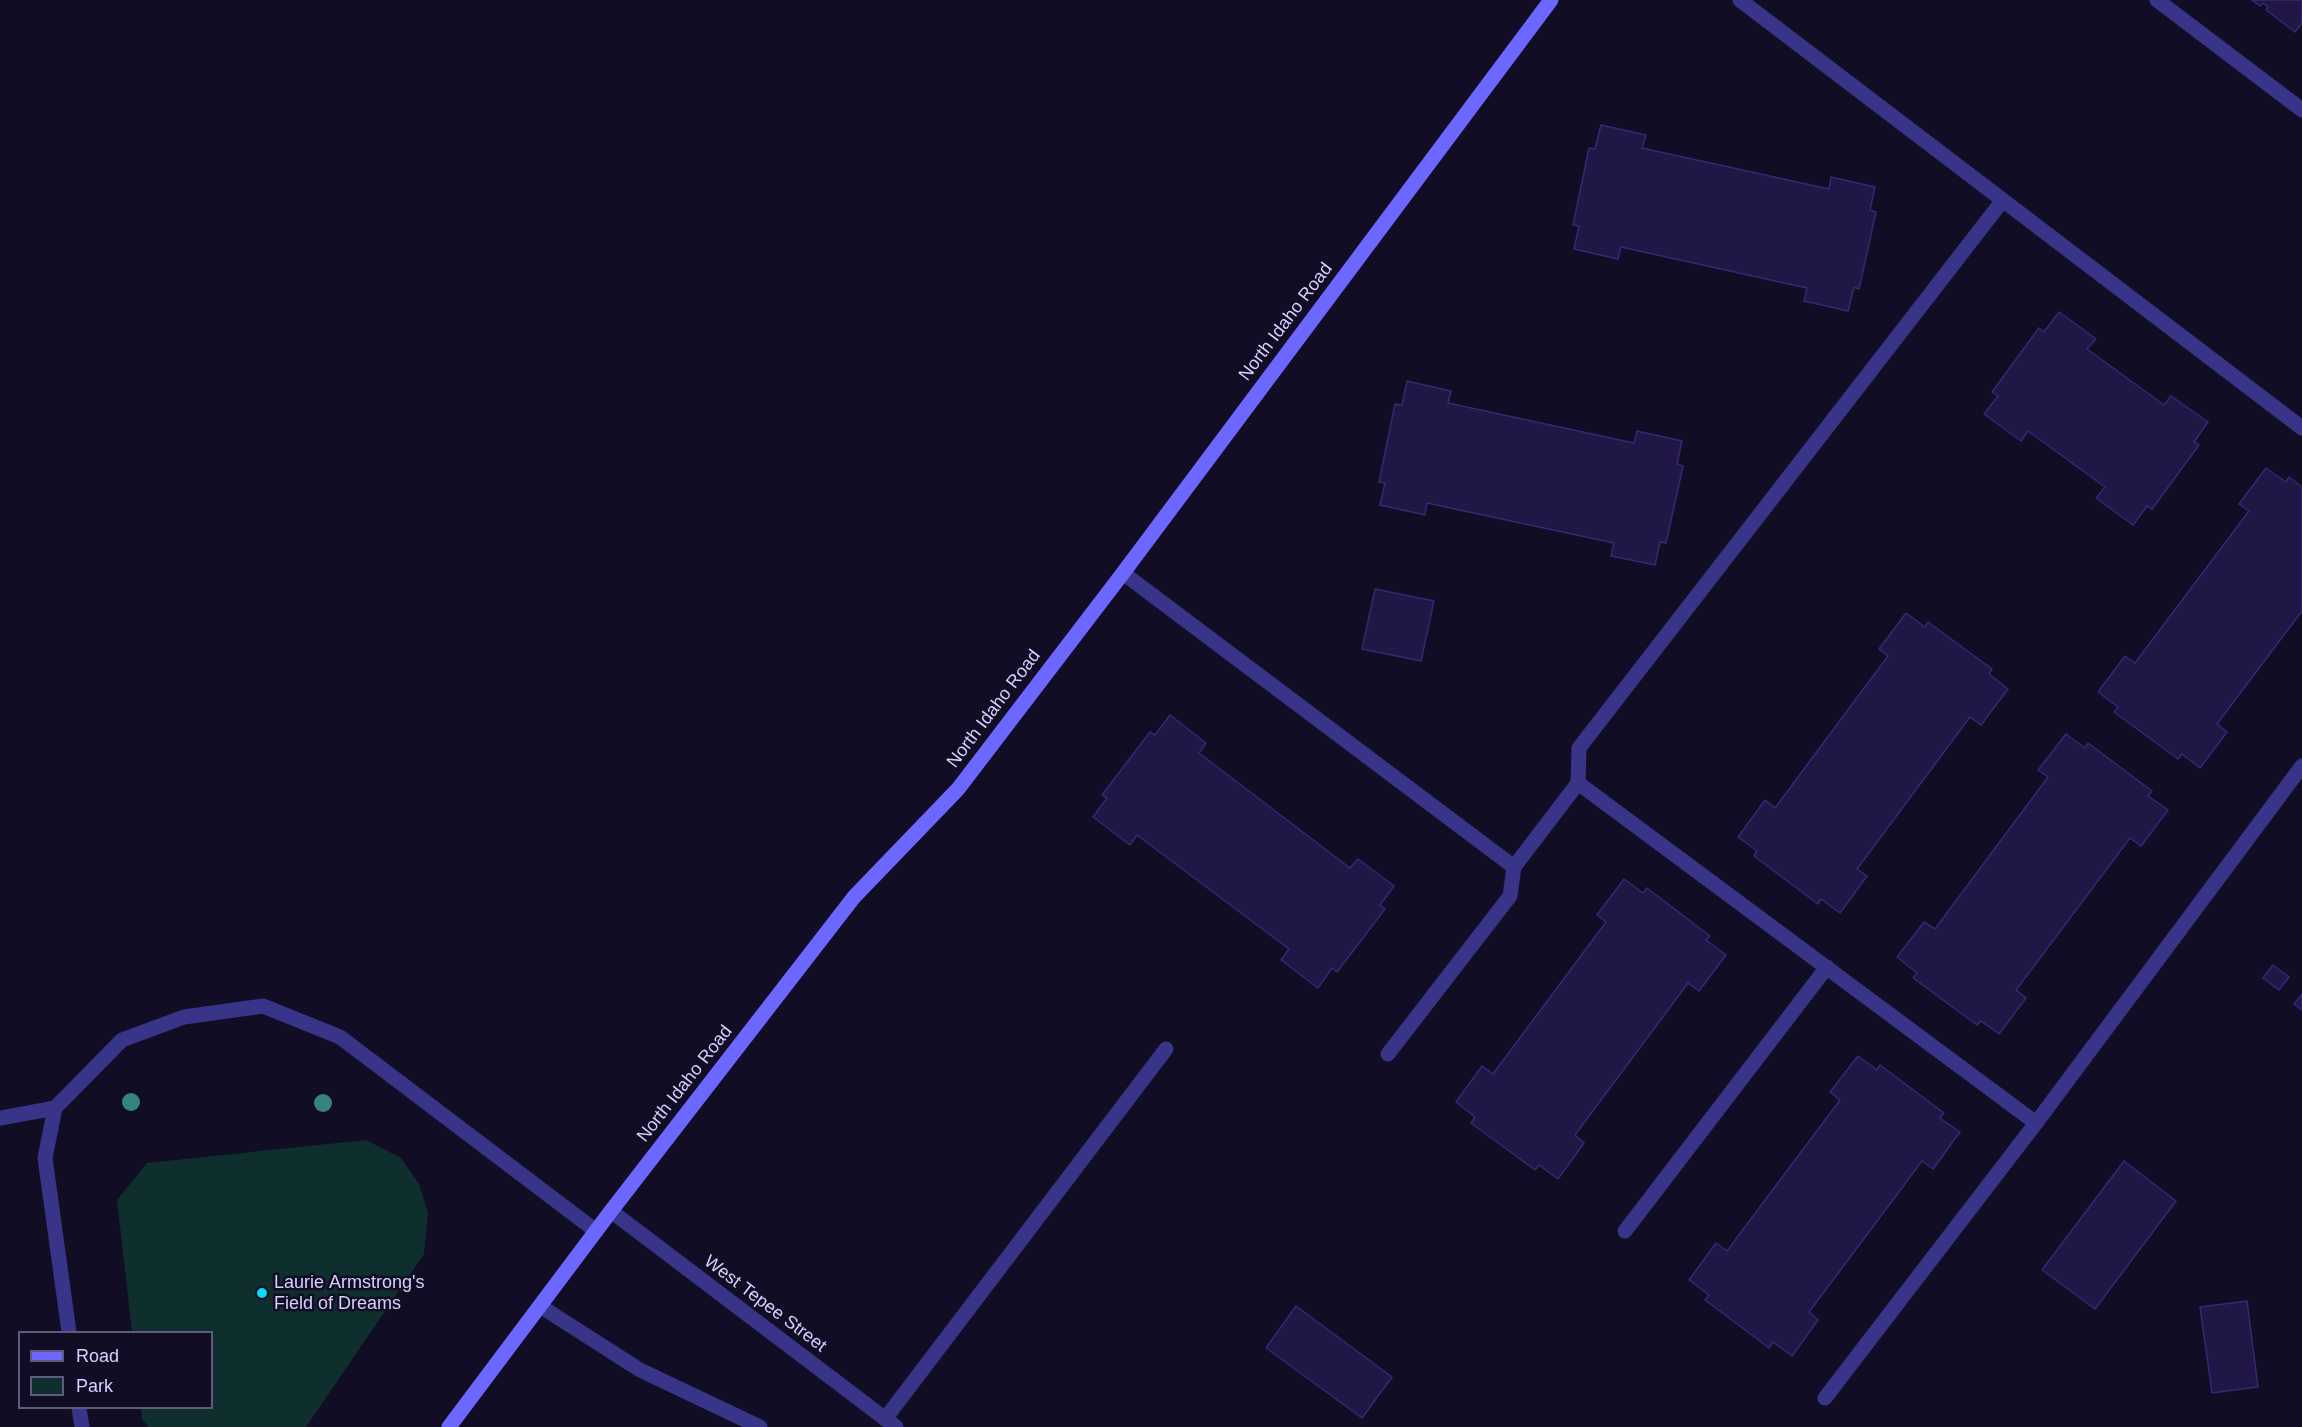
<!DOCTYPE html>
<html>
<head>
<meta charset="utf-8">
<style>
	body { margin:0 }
	#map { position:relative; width:2302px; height:1427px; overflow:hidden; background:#110d25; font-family:Helvetica,sans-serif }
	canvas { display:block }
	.legend { position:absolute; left:18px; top:1331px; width:195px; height:78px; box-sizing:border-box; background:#110d25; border:2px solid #605b7c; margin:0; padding:8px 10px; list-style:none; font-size:18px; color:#d6d0ff }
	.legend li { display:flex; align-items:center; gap:12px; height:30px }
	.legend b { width:30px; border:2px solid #605b7c }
</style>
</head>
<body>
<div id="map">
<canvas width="2302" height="1427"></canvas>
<ul class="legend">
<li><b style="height:8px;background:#6c67ff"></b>Road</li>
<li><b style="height:16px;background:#0f2f2e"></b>Park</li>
</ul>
</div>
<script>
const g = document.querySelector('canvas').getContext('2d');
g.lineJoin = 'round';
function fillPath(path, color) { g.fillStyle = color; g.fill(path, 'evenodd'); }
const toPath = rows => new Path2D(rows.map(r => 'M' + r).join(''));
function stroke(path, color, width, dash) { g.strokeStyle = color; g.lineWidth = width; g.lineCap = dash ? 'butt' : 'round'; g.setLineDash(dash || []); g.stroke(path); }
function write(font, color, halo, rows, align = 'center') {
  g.font = font + ' Helvetica,sans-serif'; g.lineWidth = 5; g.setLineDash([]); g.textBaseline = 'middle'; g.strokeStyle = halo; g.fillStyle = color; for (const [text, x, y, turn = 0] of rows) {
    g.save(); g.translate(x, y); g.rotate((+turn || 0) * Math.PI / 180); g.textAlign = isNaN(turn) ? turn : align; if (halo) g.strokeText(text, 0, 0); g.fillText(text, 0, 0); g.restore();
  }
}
const green = toPath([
	[366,1140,401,1158,419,1184,428,1213,424,1254,306,1427,148,1427,142,1419,141,1408,212,1408,212,1332,132,1332,117,1200,147,1163]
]);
const building = toPath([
	[2252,0,2302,0,2302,23,2295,32,2266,10,2268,7,2263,3,2260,6,2252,0],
	[1601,125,1646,135,1642,148,1829,189,1831,177,1875,187,1870,210,1876,212,1859,289,1854,287,1848,311,1804,301,1807,288,1621,247,1618,259,1574,249,1579,226,1573,225,1589,148,1595,149,1601,125],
	[2059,312,2096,339,2087,349,2164,405,2171,396,2208,422,2194,442,2199,445,2152,509,2147,506,2133,525,2096,498,2105,487,2028,431,2021,441,1984,414,1998,396,1992,392,2039,328,2044,332,2059,312],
	[1407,381,1451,391,1448,403,1634,443,1637,431,1682,441,1677,464,1683,466,1666,543,1660,542,1655,565,1611,556,1614,543,1427,503,1425,515,1380,505,1385,483,1379,482,1395,404,1402,405,1407,381],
	[2266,468,2286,482,2289,477,2302,487,2302,611,2217,724,2227,732,2200,768,2182,754,2178,759,2114,712,2118,707,2098,692,2125,656,2135,663,2249,511,2239,504,2266,468],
	[1375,589,1434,601,1421,661,1362,649,1375,589],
	[1906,613,1925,627,1928,622,1992,669,1989,674,2008,689,1981,725,1970,717,1857,869,1867,876,1840,913,1821,899,1818,904,1754,856,1757,851,1738,837,1765,800,1775,808,1888,656,1879,649,1906,613],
	[1170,715,1206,743,1199,753,1350,868,1358,859,1394,886,1380,905,1385,909,1337,972,1332,968,1318,988,1281,960,1289,949,1137,835,1130,845,1093,817,1107,798,1102,795,1150,732,1155,735,1170,715],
	[2066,734,2085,748,2088,743,2152,791,2148,796,2168,810,2141,846,2130,838,2016,990,2026,998,1999,1034,1981,1021,1977,1025,1913,978,1917,973,1897,957,1924,922,1935,929,2048,777,2038,770,2066,734],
	[1624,879,1643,893,1647,888,1710,936,1706,940,1726,955,1699,991,1688,983,1575,1135,1584,1143,1558,1179,1539,1165,1535,1170,1471,1123,1475,1117,1456,1102,1482,1066,1493,1074,1606,922,1597,915,1624,879],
	[2273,965,2289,977,2279,990,2263,978,2273,965],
	[2302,994,2302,1010,2294,1004,2302,994],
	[1858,1056,1877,1070,1880,1065,1944,1113,1940,1118,1960,1132,1933,1169,1922,1161,1809,1312,1818,1320,1792,1356,1773,1342,1769,1348,1705,1300,1709,1295,1689,1280,1716,1243,1727,1251,1840,1100,1830,1092,1858,1056],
	[2124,1161,2176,1201,2095,1309,2042,1270,2124,1161],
	[2247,1301,2258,1387,2212,1393,2200,1307,2247,1301],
	[1296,1306,1392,1377,1362,1418,1266,1348,1296,1306]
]);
const lane = toPath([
	[1740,0,2302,428],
	[1123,573,1514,867,1578,783,2036,1123],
	[1578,783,1579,748,2003,200],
	[1388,1054,1510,896,1514,867],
	[0,1118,55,1108],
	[1625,1231,1827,967],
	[540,1306,640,1370,760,1427],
	[69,1332,45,1158,55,1108,122,1040,184,1017,263,1006,340,1037,596,1231],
	[1825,1398,2036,1123,2302,766],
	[79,1408,82,1427],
	[885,1419,1166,1049]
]);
const street = toPath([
	[2157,0,2302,110],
	[611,1211,896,1427]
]);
const secondary = toPath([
	[449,1427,611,1211,854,897,958,789,1123,573,1551,0]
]);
const trees = [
	[131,1102],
	[323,1103]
];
const markers = [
	[262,1293,6,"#00e0fb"]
];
const streetNames = [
	["North Idaho Road",1286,322,-53],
	["North Idaho Road",994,709,-53],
	["North Idaho Road",685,1084,-52],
	["West Tepee Street",765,1304,37]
];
const poiNames = [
	["Laurie Armstrong's",274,1283],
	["Field of Dreams",274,1304]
];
fillPath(green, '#0f2f2e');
fillPath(building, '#211747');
stroke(building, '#372775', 1.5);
stroke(lane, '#383487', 15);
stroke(street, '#383487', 15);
stroke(secondary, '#6c67ff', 15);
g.fillStyle = '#35857c';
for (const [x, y] of trees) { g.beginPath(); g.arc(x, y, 9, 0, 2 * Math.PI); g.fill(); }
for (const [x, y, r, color] of markers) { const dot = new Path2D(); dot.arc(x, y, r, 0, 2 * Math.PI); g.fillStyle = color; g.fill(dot); stroke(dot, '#110d25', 2); }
write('18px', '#d6d0ff', '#110d25', streetNames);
write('18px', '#d6d0ff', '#110d25', poiNames, 'left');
</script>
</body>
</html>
